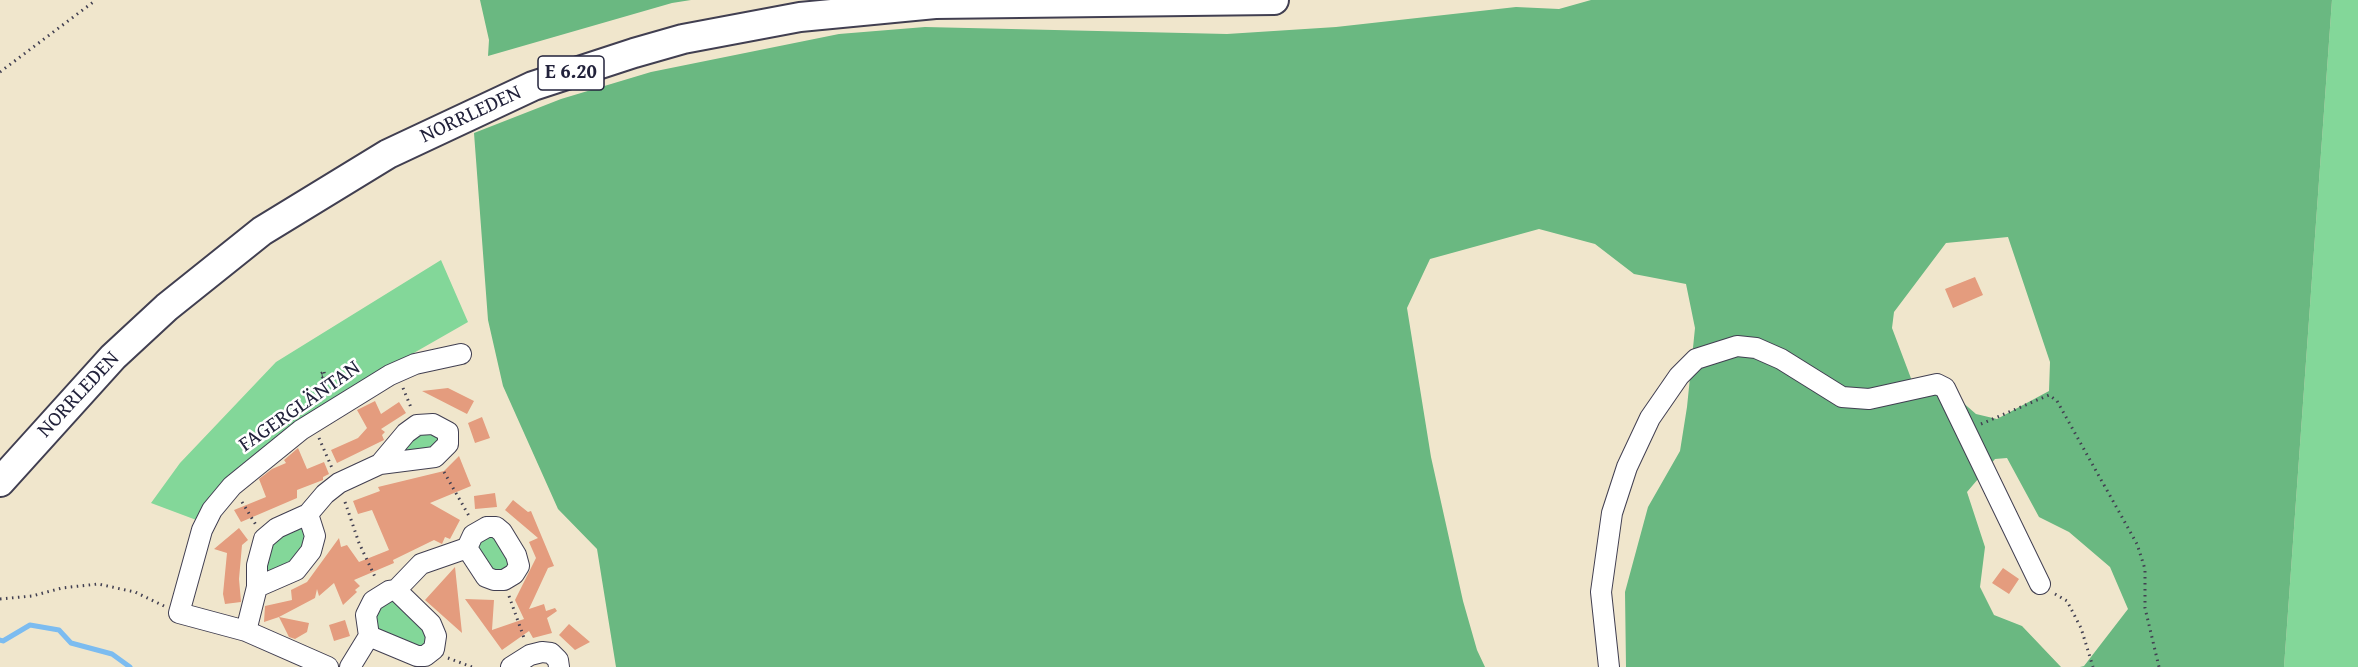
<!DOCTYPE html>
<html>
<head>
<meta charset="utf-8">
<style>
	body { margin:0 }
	canvas { display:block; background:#f0e6cc }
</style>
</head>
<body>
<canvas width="2358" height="667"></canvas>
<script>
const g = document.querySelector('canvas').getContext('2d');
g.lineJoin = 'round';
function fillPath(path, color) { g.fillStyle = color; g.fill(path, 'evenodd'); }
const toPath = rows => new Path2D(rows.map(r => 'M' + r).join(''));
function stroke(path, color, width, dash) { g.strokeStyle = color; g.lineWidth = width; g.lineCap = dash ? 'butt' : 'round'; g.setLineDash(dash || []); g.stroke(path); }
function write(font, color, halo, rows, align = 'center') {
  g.font = font + ' "Gentium Book Plus",serif'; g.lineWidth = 5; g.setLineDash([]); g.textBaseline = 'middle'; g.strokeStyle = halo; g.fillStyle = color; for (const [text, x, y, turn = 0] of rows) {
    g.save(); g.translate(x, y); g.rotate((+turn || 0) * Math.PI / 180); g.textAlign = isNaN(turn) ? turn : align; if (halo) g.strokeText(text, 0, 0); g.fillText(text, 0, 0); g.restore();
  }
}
const green = toPath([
	[2332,0,2358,0,2358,667,2284,667],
	[441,260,468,322,321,406,216,493,199,521,151,503,180,463,276,362],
	[412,432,441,432,439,448,394,452],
	[291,525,309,529,303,557,261,580,264,549],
	[489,530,515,563,497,576,473,542],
	[389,596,432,630,431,649,379,638,372,611]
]);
const forest = toPath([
	[480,0,691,0,672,3,488,56,489,40],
	[1591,0,2332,0,2284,667,2080,667,2084,666,2128,609,2110,567,2069,532,2039,517,2007,458,1995,459,1967,492,1985,547,1980,587,1994,615,2022,626,2061,667,1626,667,1625,592,1648,507,1680,451,1687,407,1695,328,1686,284,1634,274,1595,244,1539,229,1430,259,1407,308,1431,457,1463,601,1477,650,1485,667,616,667,597,549,558,509,503,386,488,320,474,133,561,99,651,72,839,34,925,27,1227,34,1336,27,1516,7,1559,9],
	[2008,237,2050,362,2049,391,1997,419,1976,414,1961,401,1912,381,1892,328,1894,312,1946,243]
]);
const stream = toPath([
	[0,640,3,641,30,625,59,630,71,643,112,654,130,667]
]);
const building = toPath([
	[1975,277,1983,295,1953,308,1945,289],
	[448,388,474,401,467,414,422,391],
	[375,401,381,414,399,402,406,413,381,429,385,432,382,435,384,440,337,463,331,450,358,438,367,428,357,410],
	[482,417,490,438,475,443,468,423],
	[298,448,307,469,324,462,329,474,323,477,323,480,297,490,297,498,241,522,234,510,266,497,259,479,272,469,286,463,284,460],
	[459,456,471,486,430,503,460,520,450,539,445,537,442,544,434,540,393,560,391,554,394,563,354,580,360,586,355,590,357,592,343,605,334,583,319,596,317,589,315,598,279,617,309,623,307,632,295,639,289,637,279,617,264,622,265,606,292,600,291,590,307,582,339,538,341,547,347,545,359,562,389,550,372,510,358,514,353,501,380,491,378,487,444,471],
	[495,493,497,507,475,509,474,496],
	[513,500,528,512,531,511,554,566,548,568,529,609,544,604,546,611,555,608,557,611,547,618,552,633,533,638,529,631,502,650,465,599,494,600,492,630,524,619,515,600,536,558,529,542,538,538,505,510],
	[239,528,248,540,242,545,239,579,241,602,225,604,223,594,227,553,214,549],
	[455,567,462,633,425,600],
	[2003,568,2019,579,2009,594,1992,583],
	[345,620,350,636,334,641,329,625],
	[569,624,590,642,575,650,559,635]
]);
const path = toPath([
	[0,72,96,0],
	[324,372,325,376,322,377,320,374,324,372],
	[325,377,333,389],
	[403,388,412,410],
	[1981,424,2049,395,2057,401,2137,544,2145,569,2145,608,2159,667],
	[319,438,332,468],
	[444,472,469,516],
	[242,502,256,525],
	[345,502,359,543,376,579],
	[2055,594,2067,601,2081,628,2093,667],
	[509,596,524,638],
	[0,599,32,596,62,588,98,584,135,592,164,606],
	[448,658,472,667]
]);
const minor = toPath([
	[487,527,496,527,502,532,516,555,519,566,514,574,504,580,494,580,486,577,467,548,473,535,487,527],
	[257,587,257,565,264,539,277,528,308,514],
	[246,631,257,587,296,570,311,551,315,536,308,514,325,494,339,483,380,464,435,457,448,444,448,432,433,424,417,425,406,433,380,464],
	[369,636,417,656,425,656,434,649,436,636,431,624,396,590],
	[328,667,246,631,179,613,202,530,212,510,232,486,301,430,390,375,415,364,461,354],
	[350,667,369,636,366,615,373,601,389,591,396,590,421,564,467,548],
	[511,667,530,655,542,652,551,653,558,660,559,667],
	[1609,667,1601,592,1612,513,1627,467,1650,418,1679,376,1696,359,1737,346,1756,348,1781,359,1842,397,1869,399,1937,384,1945,388,2040,584]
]);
const highway = toPath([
	[0,482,113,357,167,307,262,231,388,154,533,86,634,53,683,39,800,17,935,4,1274,0]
]);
const shields = [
	[571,73,66]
];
const shieldNames = [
	["E 6.20",571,73]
];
const streetNames = [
	["NORRLEDEN",471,115,-25],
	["NORRLEDEN",79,395,-47],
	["FAGERGLÄNTAN",300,407,-35]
];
fillPath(green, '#83d799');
fillPath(forest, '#6ab881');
stroke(stream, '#7cbcf0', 5);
fillPath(building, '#e49c7e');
stroke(minor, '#413f51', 22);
stroke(highway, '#413f51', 32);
stroke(path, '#413f51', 3, [1.5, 4.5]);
stroke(minor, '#fff', 20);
stroke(highway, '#fff', 28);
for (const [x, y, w] of shields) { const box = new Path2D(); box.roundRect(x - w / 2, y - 17, w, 34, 4.5); g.fillStyle = '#fff'; g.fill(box); stroke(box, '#22223b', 1.5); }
write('bold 20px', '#22223b', null, shieldNames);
write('21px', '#22223b', '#fff', streetNames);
</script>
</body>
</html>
